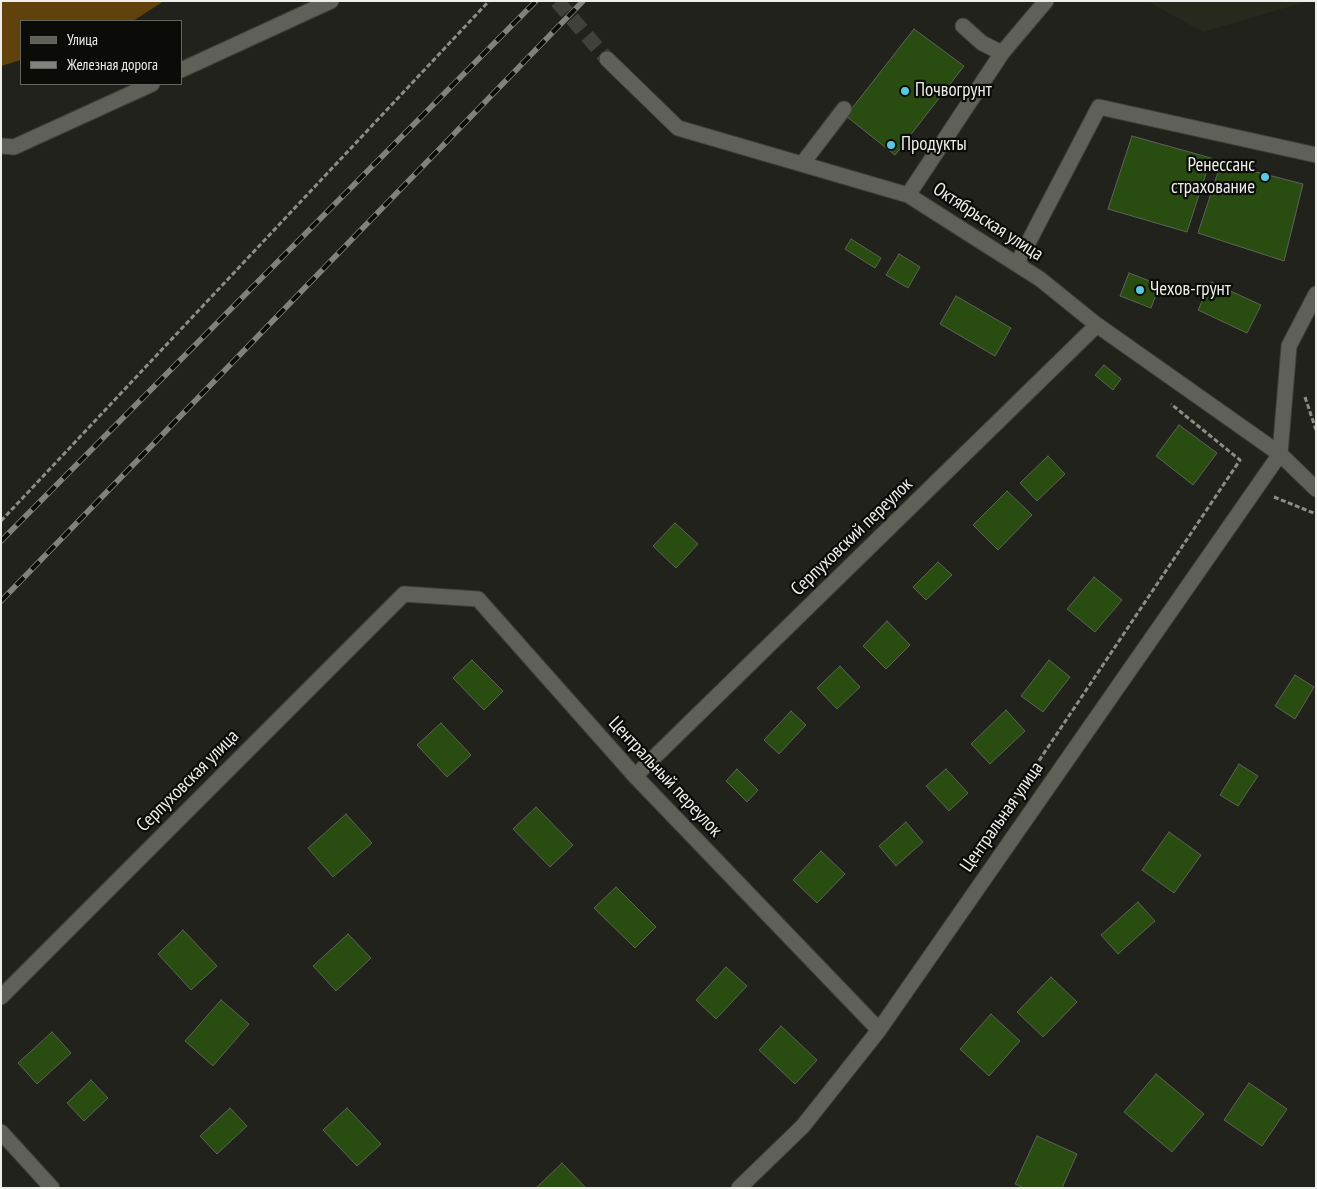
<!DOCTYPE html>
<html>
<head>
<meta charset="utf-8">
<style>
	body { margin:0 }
	#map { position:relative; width:1317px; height:1189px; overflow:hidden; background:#21221b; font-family:"PT Sans Narrow",sans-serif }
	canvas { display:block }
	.frame { position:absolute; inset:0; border:2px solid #edeee9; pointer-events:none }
	.legend { position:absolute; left:20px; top:20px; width:162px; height:65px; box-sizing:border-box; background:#0b0b08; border:1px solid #656662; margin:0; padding:6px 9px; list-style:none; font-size:15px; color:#edeee9 }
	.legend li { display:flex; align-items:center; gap:10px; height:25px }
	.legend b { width:25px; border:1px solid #656662 }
</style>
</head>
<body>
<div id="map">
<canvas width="1317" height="1189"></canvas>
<div class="frame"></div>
<ul class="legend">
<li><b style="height:6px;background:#5f6058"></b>Улица</li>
<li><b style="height:6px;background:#81827b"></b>Железная дорога</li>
</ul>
</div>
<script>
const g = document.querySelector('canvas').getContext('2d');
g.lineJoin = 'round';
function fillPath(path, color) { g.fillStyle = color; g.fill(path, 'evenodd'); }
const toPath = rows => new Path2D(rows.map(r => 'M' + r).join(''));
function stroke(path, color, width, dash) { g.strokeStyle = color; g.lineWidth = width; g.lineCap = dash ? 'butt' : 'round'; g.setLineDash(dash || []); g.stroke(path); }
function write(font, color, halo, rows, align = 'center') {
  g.font = font + ' "PT Sans Narrow",sans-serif'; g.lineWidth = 4.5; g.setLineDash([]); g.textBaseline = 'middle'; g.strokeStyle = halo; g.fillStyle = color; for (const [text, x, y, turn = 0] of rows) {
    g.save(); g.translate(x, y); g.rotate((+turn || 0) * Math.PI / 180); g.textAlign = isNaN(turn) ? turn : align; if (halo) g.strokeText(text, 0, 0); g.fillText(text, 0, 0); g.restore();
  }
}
const built = toPath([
	[1147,1,1309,1,1203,32]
]);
const forest = toPath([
	[1,1,164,1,133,21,21,21,21,60,1,66]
]);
const building = toPath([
	[914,29,964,66,895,155,846,116,914,29],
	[1132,136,1211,158,1187,232,1108,209,1132,136],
	[1221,163,1303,184,1284,261,1198,233,1221,163],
	[851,239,881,258,875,268,845,249,851,239],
	[899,254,920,267,908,288,886,275,899,254],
	[1129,273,1160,285,1151,308,1120,296,1129,273],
	[1211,282,1261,305,1247,333,1198,310,1211,282],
	[956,296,1011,328,995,356,940,324,956,296],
	[1104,365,1121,379,1113,390,1095,375,1104,365],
	[1179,425,1217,453,1193,485,1156,456,1179,425],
	[1048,456,1065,474,1037,501,1020,483,1048,456],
	[1007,491,1032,515,998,550,973,525,1007,491],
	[675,523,698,544,676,568,653,546,675,523],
	[938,562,952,575,926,600,913,587,938,562],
	[1094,577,1122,600,1095,632,1067,609,1094,577],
	[887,621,910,645,886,669,863,646,887,621],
	[472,660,503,691,484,710,453,678,472,660],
	[1049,660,1070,677,1043,712,1021,696,1049,660],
	[840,666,860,687,837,709,817,688,840,666],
	[1295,675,1314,687,1295,719,1275,706,1295,675],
	[1006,710,1025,731,990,764,971,744,1006,710],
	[791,711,806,725,779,754,764,740,791,711],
	[441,723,471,755,447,777,417,745,441,723],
	[1239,764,1258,776,1238,806,1220,795,1239,764],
	[737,769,758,790,747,802,726,781,737,769],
	[946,769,968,793,949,811,926,786,946,769],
	[536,807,573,845,550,867,513,829,536,807],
	[346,814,372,843,333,877,308,848,346,814],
	[906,822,923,842,896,866,879,846,906,822],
	[1169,832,1201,855,1174,893,1142,870,1169,832],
	[821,851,845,874,817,903,793,880,821,851],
	[616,887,656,927,635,948,594,908,616,887],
	[1138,902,1155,921,1118,954,1101,935,1138,902],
	[183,930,217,966,191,990,158,954,183,930],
	[348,934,371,958,336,991,313,966,348,934],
	[726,967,747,986,716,1019,696,1000,726,967],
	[1051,977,1077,1002,1043,1037,1017,1012,1051,977],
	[221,1000,249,1024,213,1066,185,1041,221,1000],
	[991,1014,1020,1041,989,1076,960,1049,991,1014],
	[781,1026,817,1060,795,1084,759,1050,781,1026],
	[52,1032,71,1053,37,1084,18,1063,52,1032],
	[1156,1074,1204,1114,1172,1152,1124,1112,1156,1074],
	[91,1080,108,1098,84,1121,67,1103,91,1080],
	[1249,1083,1287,1109,1262,1146,1224,1120,1249,1083],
	[230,1108,247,1126,217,1154,200,1136,230,1108],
	[347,1108,381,1144,357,1166,323,1130,347,1108],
	[1037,1136,1077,1154,1062,1188,1024,1188,1015,1184,1037,1136],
	[562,1163,586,1188,536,1188,562,1163]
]);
const minorTunnel = toPath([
	[557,1,607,59]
]);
const path = toPath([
	[1305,397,1316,430],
	[1274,497,1316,514],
	[1,521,489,1],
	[1014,798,1240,460,1171,404]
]);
const minor = toPath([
	[963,26,982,43,1002,53],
	[607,59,678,128,908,195,1040,279,1097,325,1280,454,1316,489],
	[181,70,331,1],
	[1,146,14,147,152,84],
	[802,164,844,109],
	[908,195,1002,53,1046,1],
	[1017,264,1099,107,1316,155],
	[635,776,1097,325],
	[1,997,404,594,478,599,635,776,879,1030],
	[1,1132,52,1188],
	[739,1188,803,1126,879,1030,1280,454,1289,346,1316,294]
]);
const rail = toPath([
	[1,541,536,1],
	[1,601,583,1]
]);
const markers = [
	[905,91,5,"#57c9e3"],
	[891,145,5,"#57c9e3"],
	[1265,177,5,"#57c9e3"],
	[1140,290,5,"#57c9e3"]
];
const poiNames = [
	["Почвогрунт",915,91],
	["Продукты",901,145],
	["Ренессанс",1255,166,"right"],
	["страхование",1255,188,"right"],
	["Чехов-грунт",1150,290]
];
const streetNames = [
	["Октябрьская улица",988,222,33],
	["Серпуховский переулок",852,537,-44],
	["Центральный переулок",665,777,47],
	["Серпуховская улица",188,781,-45],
	["Центральная улица",1002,817,-55]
];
fillPath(built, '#26291b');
fillPath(forest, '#61420d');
fillPath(building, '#294d10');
stroke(building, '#5d625a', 1);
stroke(minorTunnel, '#40413a', 15, [15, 8]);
stroke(minor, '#3d3e38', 17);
stroke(path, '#8c8d87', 3, [5, 2.5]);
stroke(minor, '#5f6058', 15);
stroke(rail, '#81827b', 5.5);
stroke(rail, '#0b0b08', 4, [11]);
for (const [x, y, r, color] of markers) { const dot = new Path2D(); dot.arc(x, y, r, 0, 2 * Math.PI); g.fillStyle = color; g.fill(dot); stroke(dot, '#0b0b08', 2); }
write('19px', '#edeee9', '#0b0b08', poiNames, 'left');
write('19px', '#edeee9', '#0b0b08', streetNames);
</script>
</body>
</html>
